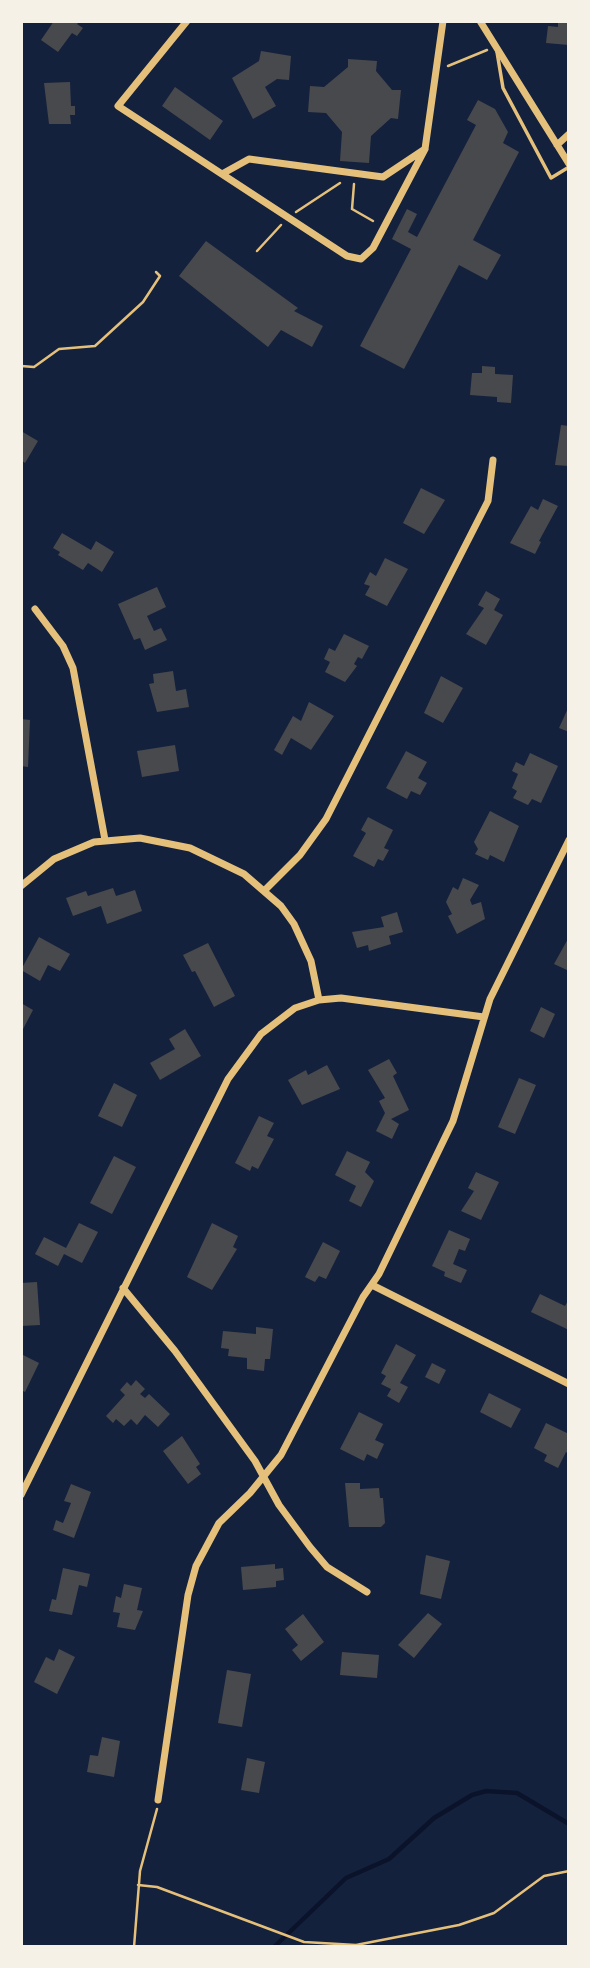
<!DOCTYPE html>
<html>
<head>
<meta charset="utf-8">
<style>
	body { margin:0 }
	#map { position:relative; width:590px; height:1968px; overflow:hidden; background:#14213d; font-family:Cabin,sans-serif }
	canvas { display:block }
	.frame { position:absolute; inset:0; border:23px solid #f6f1e7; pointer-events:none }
</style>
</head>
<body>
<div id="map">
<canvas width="590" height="1968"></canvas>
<div class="frame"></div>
</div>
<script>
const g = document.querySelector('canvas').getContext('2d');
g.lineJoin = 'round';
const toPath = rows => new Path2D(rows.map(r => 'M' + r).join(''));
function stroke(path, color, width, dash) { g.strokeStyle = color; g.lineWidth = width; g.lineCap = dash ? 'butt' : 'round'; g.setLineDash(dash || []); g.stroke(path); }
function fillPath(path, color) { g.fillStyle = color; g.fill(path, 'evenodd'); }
const stream = toPath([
	[274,1947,346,1878,389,1859,434,1818,472,1795,486,1791,517,1793,569,1824]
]);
const building = toPath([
	[54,21,80,21,77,24,83,28,77,36,72,33,58,52,41,40],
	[558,21,569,21,569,45,546,43,548,26,558,27],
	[261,51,291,56,289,80,277,79,265,87,276,106,253,119,232,78,259,61],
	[348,59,377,61,376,71,392,90,401,90,398,119,391,118,371,136,369,163,340,161,342,132,326,113,308,112,310,86,324,87,348,67],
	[70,82,71,106,75,106,75,115,70,115,71,124,49,124,44,83],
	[175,87,223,121,210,140,162,106],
	[478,100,495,109,508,132,503,143,519,152,473,240,501,255,487,280,459,265,404,369,360,346,411,249,392,239,407,209,417,214,408,232,417,237,476,125,467,120],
	[206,241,298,308,294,311,323,326,312,347,281,330,268,347,179,276],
	[482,366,495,367,495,374,513,375,511,403,497,402,497,397,470,395,472,373,482,373],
	[561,425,569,426,569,466,555,465],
	[21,431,38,441,25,463,21,460],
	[421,488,445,500,424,534,403,523],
	[543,499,558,506,539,541,541,542,535,554,510,543,531,506,538,510],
	[62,533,91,550,96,541,114,552,102,572,88,563,83,570,58,555,60,552,53,548],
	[385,558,408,569,387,606,365,595,370,586,364,584,370,572,376,576],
	[157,587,166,607,147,616,154,631,161,628,167,640,145,650,140,638,134,640,118,604],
	[486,591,500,599,494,610,503,615,486,645,466,634,484,608,478,605],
	[344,634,369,646,362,659,358,657,354,664,357,666,345,682,325,672,330,662,324,659,329,648,335,651],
	[173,671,176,691,186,689,189,707,157,712,149,684,154,683,153,674],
	[441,676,463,688,443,723,424,713],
	[309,702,334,716,311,750,291,738,282,755,274,750,293,716,301,721],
	[569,706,569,732,559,728],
	[21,719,30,720,28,767,21,766],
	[175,745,179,771,142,777,137,751],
	[406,751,427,762,418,778,427,783,420,795,411,791,407,799,386,788],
	[530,753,558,766,541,803,532,799,528,805,513,798,517,791,512,788,518,774,512,771,516,762,524,766],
	[490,811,519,826,504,862,490,855,488,860,475,854,478,849,474,842],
	[368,817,393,830,384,848,389,850,383,861,378,859,374,867,353,856,366,833,361,830],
	[463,878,479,885,470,900,472,905,481,902,485,919,457,934,448,916,452,914,446,902,453,887,458,890],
	[113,888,116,896,135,890,142,911,107,924,101,906,73,916,66,898,86,891,88,896],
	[397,912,403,932,389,936,391,944,369,951,368,945,357,948,352,932,384,927,381,917],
	[39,937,70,954,60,971,48,965,40,981,21,970],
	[569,937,569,971,554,964],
	[208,943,235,996,214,1007,195,971,192,972,183,955],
	[21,1003,33,1010,21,1033],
	[541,1007,555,1014,544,1038,530,1031],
	[185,1029,201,1056,160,1080,150,1063,175,1049,169,1039],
	[389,1059,397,1073,393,1076,409,1110,391,1119,399,1124,392,1139,376,1131,385,1113,379,1101,385,1098,368,1070],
	[327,1065,340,1089,302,1105,288,1080,306,1070,308,1075],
	[519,1078,536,1085,515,1134,498,1127],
	[114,1083,137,1095,122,1127,98,1116],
	[259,1116,274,1123,267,1136,274,1139,258,1169,252,1166,250,1171,235,1163],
	[347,1151,370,1162,365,1172,374,1181,361,1207,349,1201,356,1186,335,1175],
	[114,1156,136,1167,112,1214,90,1203],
	[476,1172,499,1182,481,1220,461,1211,474,1191,468,1188],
	[79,1223,98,1232,82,1263,64,1254,58,1266,35,1254,44,1237,66,1248],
	[212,1223,238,1236,233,1247,237,1249,212,1290,187,1277],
	[449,1230,470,1239,465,1251,459,1249,453,1264,467,1270,461,1283,444,1276,445,1272,432,1266],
	[323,1242,340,1251,326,1279,319,1276,315,1282,305,1277],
	[37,1282,40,1325,21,1326,21,1283],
	[540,1294,565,1306,569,1299,569,1330,531,1312],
	[256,1327,273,1329,270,1359,265,1359,264,1371,247,1369,247,1358,228,1356,229,1349,221,1348,223,1331,256,1334],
	[396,1344,416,1355,400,1383,408,1387,399,1403,387,1396,391,1389,381,1384,386,1376,381,1373],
	[21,1354,39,1363,25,1392,21,1390],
	[432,1363,446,1370,439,1384,425,1377],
	[136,1380,145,1389,140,1394,145,1398,149,1394,170,1414,158,1427,145,1415,137,1425,131,1419,124,1426,116,1419,113,1423,106,1416,125,1395,120,1390,127,1382,131,1386],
	[489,1393,521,1409,511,1428,480,1412],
	[359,1412,383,1424,375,1440,384,1444,377,1459,367,1454,364,1461,340,1449],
	[546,1423,569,1434,569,1454,566,1452,558,1468,544,1461,547,1455,534,1448],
	[182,1436,200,1464,196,1467,201,1474,188,1484,163,1451],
	[345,1483,360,1483,360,1489,379,1488,380,1498,383,1498,385,1523,381,1527,349,1527],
	[71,1484,91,1492,74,1538,53,1530,56,1520,63,1523,71,1503,64,1501],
	[426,1555,450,1561,441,1599,420,1594],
	[275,1564,275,1569,283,1568,284,1580,276,1581,276,1587,243,1590,241,1567],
	[63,1568,90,1574,87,1587,79,1585,72,1615,49,1611,52,1599,56,1600],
	[124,1584,142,1588,137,1610,143,1611,135,1630,117,1627,120,1613,113,1612,116,1596,121,1598],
	[428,1613,442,1624,414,1658,398,1645],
	[303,1614,324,1642,301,1661,292,1650,298,1645,285,1629],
	[59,1649,75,1657,57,1694,34,1682,46,1657,54,1661],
	[342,1652,379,1655,377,1678,340,1675],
	[227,1670,251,1674,242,1727,218,1723],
	[102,1737,120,1741,114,1777,87,1772,90,1755,98,1756],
	[247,1758,265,1762,259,1793,241,1790]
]);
const path = toPath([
	[448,66,487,50],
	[354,184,352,209,373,221],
	[296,212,340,183],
	[257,251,281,225],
	[21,366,34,367,59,349,95,346,143,302,160,276,156,272],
	[138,1885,157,1887,304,1942,356,1945,459,1925,494,1913,544,1876,569,1871],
	[134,1947,140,1871,157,1809]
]);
const service = toPath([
	[497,52,503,88,551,178,569,167]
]);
const minor = toPath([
	[187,21,118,106,347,256,361,259,373,248,425,149,443,21],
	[480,21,569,164],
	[557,145,569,134],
	[222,174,249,159,383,177,425,149],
	[35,609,63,646,73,668,105,840],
	[21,886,54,859,94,842,140,838,190,848,244,874,281,906,294,924,311,961,319,1000],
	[265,890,300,855,326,819,488,501,493,460],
	[372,1285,569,1384],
	[123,1288,175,1351,255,1461,279,1505,310,1547,327,1567,367,1592],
	[21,1495,228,1079,261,1034,295,1008,319,1000,341,998,484,1017],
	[158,1800,188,1595,196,1566,219,1523,250,1493,281,1455,363,1297,379,1274,453,1121,490,999,569,840]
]);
stroke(stream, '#0b132b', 4.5);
fillPath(building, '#48494c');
stroke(path, '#e5c07b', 2.5);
stroke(service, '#e5c07b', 3.5);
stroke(minor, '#e5c07b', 7);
</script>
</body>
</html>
